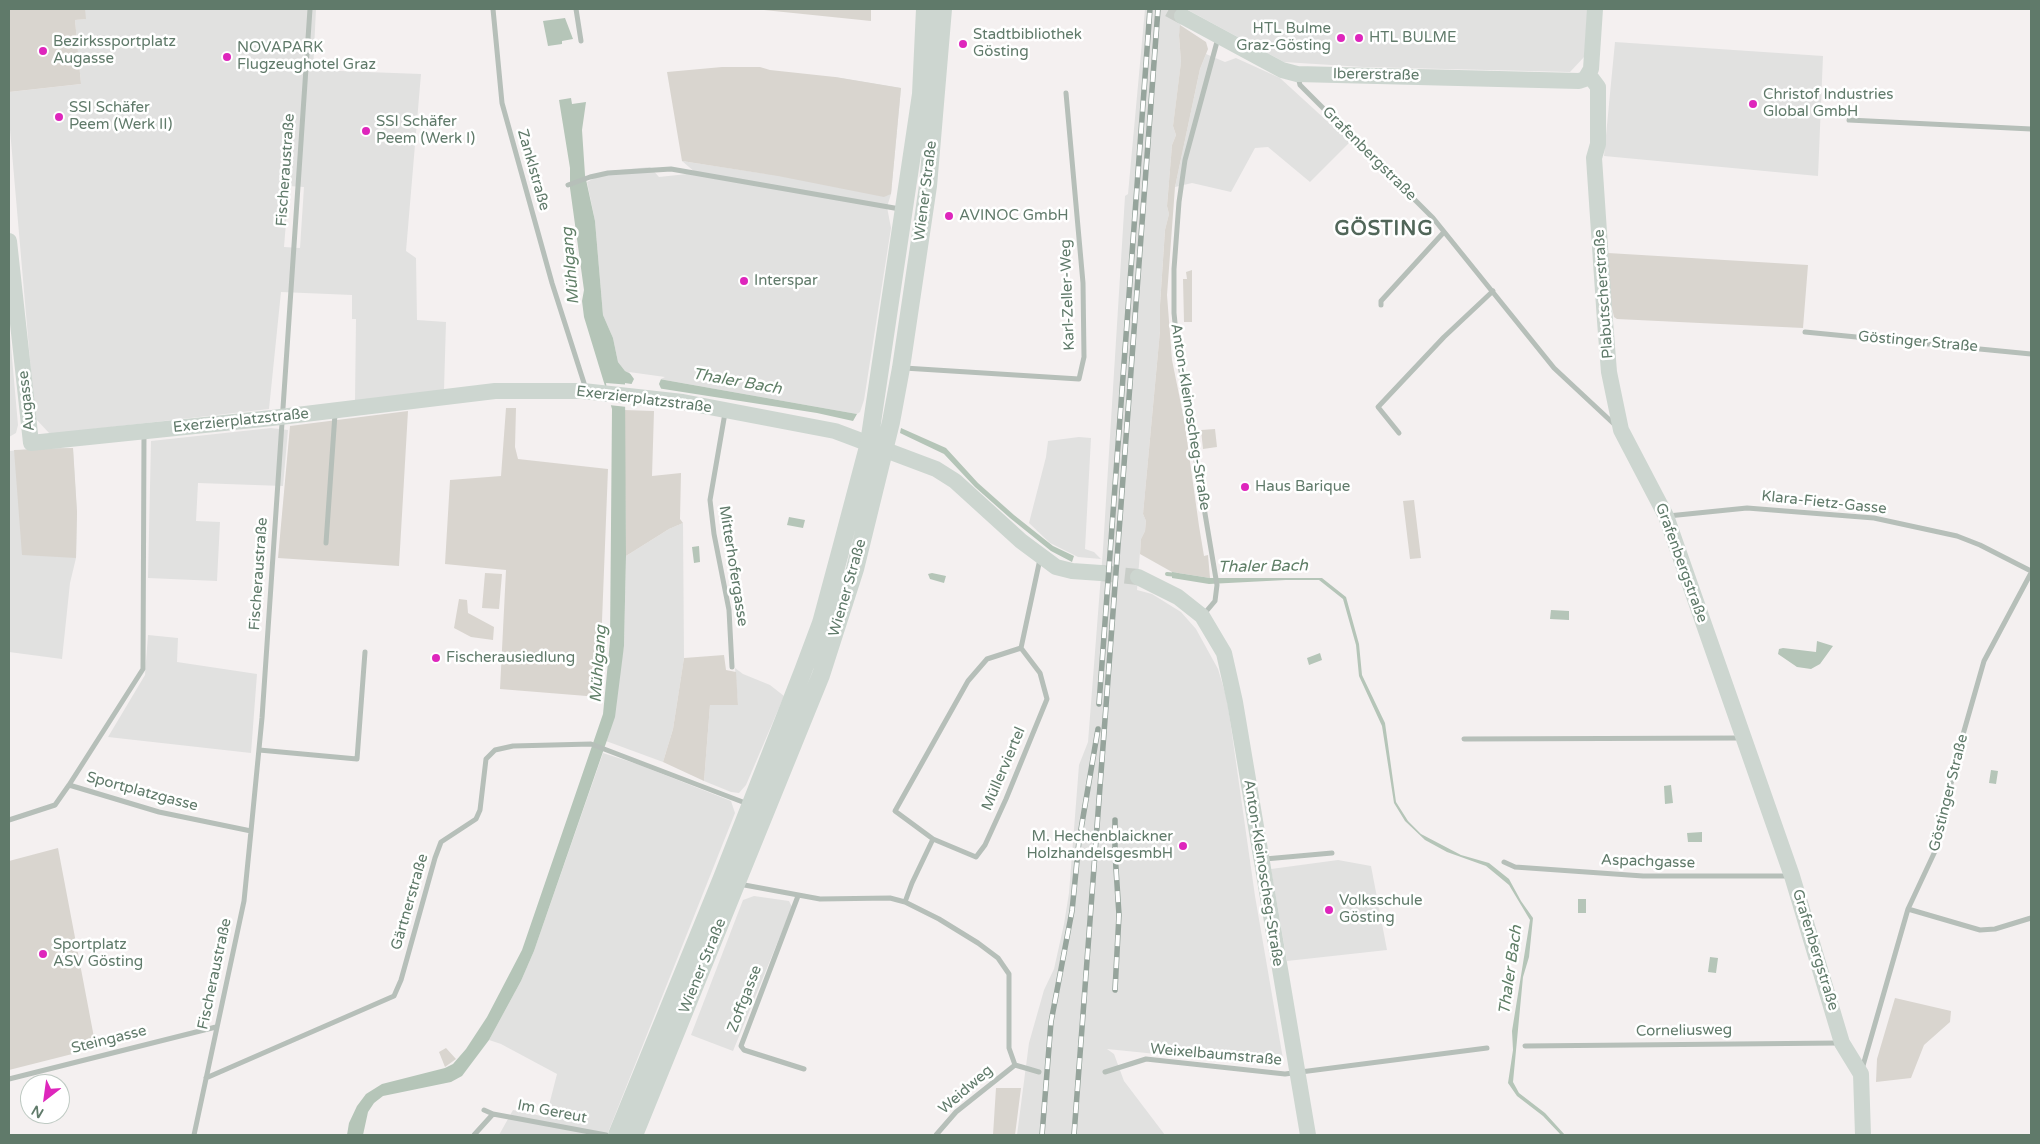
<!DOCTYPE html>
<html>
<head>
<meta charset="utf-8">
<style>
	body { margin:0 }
	#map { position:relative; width:2040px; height:1144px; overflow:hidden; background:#f4f0f0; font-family:"Varela Round",sans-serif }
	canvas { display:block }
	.frame { position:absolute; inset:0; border:10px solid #607a6a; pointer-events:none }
	.north { position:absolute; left:20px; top:1074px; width:50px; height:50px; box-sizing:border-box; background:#fff; border:1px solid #bfcac3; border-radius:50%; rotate:210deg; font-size:14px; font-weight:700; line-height:20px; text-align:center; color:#607a6a }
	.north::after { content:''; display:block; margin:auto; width:18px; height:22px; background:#de26bc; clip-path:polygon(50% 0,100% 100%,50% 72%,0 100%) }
</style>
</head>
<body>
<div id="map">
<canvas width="2040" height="1144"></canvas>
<div class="frame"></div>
<div class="north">N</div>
</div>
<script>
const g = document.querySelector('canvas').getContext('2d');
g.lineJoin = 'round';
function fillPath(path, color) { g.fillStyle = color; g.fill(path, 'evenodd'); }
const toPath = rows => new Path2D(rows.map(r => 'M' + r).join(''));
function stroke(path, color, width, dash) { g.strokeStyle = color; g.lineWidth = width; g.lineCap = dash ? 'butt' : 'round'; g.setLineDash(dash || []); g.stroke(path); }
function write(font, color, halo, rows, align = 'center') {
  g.font = font + ' "Varela Round",sans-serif'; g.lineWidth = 5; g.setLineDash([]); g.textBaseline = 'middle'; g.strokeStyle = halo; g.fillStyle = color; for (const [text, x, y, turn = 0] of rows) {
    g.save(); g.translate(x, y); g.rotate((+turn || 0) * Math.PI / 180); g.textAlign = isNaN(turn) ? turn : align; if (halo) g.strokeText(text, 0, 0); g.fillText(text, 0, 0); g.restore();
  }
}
const built = toPath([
	[85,9,316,9,313,70,421,74,406,251,416,258,417,320,446,322,444,390,355,401,356,319,352,319,352,295,281,292,269,409,50,434,35,418,9,118,9,92,81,84,75,20,85,19],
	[289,186,304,187,300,248,284,247],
	[1145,9,1183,9,1179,35,1181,62,1173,126,1176,135,1172,145,1167,206,1169,214,1165,230,1160,305,1160,331,1143,514,1146,521,1145,531,1141,539,1137,590,1152,594,1181,612,1196,629,1218,669,1227,699,1255,896,1283,1059,1275,1066,1107,1049,1114,1054,1124,1081,1165,1135,1017,1135,1029,1043,1044,990,1054,969,1064,924,1069,893,1079,765,1088,742,1103,549,1125,196,1128,194],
	[1186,9,1588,9,1585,56,1570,72,1363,67,1284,62],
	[1615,42,1823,56,1818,176,1604,156],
	[1206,54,1225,62,1236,58,1280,78,1350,142,1310,182,1268,147,1255,148,1231,192,1192,183,1175,187,1200,69],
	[835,77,901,88,891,194,887,207,891,228,864,400,860,412,857,414,631,374,625,371,618,362,613,338,603,315,595,221,587,182,609,171,650,167,659,177,696,173,682,161,767,174],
	[9,324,18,425,16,433,9,437],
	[271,428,288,430,283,486,198,483,196,521,220,522,217,581,148,578,151,441],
	[1079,437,1091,438,1085,549,1094,552,1101,559,1078,557,1050,543,1029,523,1046,457,1048,441],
	[39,448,73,448,77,512,76,558,70,583,62,659,9,652,9,451],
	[683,523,684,658,673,729,663,762,606,741,624,646,626,556,669,529],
	[148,635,178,638,177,662,257,674,251,753,108,737,145,675],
	[735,668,743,674,770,685,784,696,746,785,739,793,731,792,704,781,710,705,738,705],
	[603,753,637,764,731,801,735,813,607,1135,499,1135,513,1110,546,1117,557,1074,501,1044,489,1040,521,981,534,951],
	[1338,860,1371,866,1387,950,1287,961,1271,869],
	[754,896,789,901,792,907,733,1051,691,1035,743,900]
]);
const green = toPath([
	[9,9,85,9,86,19,75,20,81,84,9,92],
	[764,9,871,9,871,21,764,10],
	[1180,25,1206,42,1208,49,1200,69,1175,187,1167,295,1172,360,1184,419,1199,526,1204,556,1208,555,1210,578,1172,572,1140,554,1141,539,1145,531,1146,521,1143,514,1160,331,1160,305,1165,230,1169,214,1167,206,1172,145,1176,135,1173,126,1181,62,1179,35],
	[722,67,760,67,770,70,835,77,901,88,891,194,884,197,778,176,682,161,667,72],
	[1608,253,1808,265,1803,328,1617,319,1614,317,1609,296],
	[1192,270,1192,322,1184,322,1183,279,1187,279,1186,272],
	[506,408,516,408,515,447,518,459,608,469,599,697,500,689,506,570,445,564,450,480,501,476],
	[624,410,654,411,652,476,681,473,680,519,683,523,669,529,626,556],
	[408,411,399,566,278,558,290,426],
	[1215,429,1217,447,1203,449,1201,430],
	[73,448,77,512,76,558,22,555,14,450],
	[1414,500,1421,558,1410,559,1403,501],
	[485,573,502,574,499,609,482,608],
	[459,599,467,600,468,613,494,627,493,640,471,637,454,628],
	[724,655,726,670,736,672,738,705,710,705,704,781,663,762,673,729,684,658],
	[58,848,96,1048,9,1070,9,861],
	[1895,998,1951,1011,1950,1022,1924,1045,1911,1078,1876,1082,1877,1059],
	[446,1048,456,1059,445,1067,439,1052],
	[996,1088,1021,1088,1015,1135,993,1135]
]);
const water = toPath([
	[565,18,573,39,562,41,562,44,548,46,543,21],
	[571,98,572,104,586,102,582,130,585,175,595,221,603,315,613,338,618,362,625,371,631,374,857,414,853,421,817,413,625,383,626,556,624,646,615,717,534,951,521,981,489,1040,462,1076,451,1082,383,1096,374,1103,368,1112,363,1135,347,1135,349,1123,357,1106,366,1094,382,1084,445,1068,453,1064,466,1049,487,1017,522,950,603,714,610,641,612,409,584,317,582,301,584,290,570,188,570,168,559,100],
	[901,428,946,448,978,483,1014,515,1053,546,1074,556,1072,562,1051,551,1010,518,975,487,944,454,900,433],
	[789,517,805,520,803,528,787,525],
	[699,546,700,562,694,563,692,547],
	[1172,572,1210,578,1322,578,1346,597,1359,644,1362,675,1385,723,1396,802,1408,821,1421,834,1461,855,1489,863,1509,879,1521,901,1533,918,1529,957,1523,977,1513,1082,1519,1093,1545,1113,1565,1135,1561,1135,1543,1116,1517,1096,1508,1083,1513,1050,1512,1031,1530,920,1509,885,1497,875,1486,866,1447,852,1425,840,1405,821,1394,803,1382,726,1359,676,1356,645,1343,599,1319,580,1286,580,1209,584,1172,578],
	[932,573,946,576,944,583,930,579,928,574],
	[1551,610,1569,611,1569,620,1550,619],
	[1817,641,1833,646,1820,664,1811,669,1797,667,1778,654,1779,649,1783,648,1816,652],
	[1320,653,1322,660,1309,665,1307,658],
	[1991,770,1998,771,1996,784,1989,783],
	[1671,785,1673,803,1665,804,1664,786],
	[1702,832,1702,842,1688,842,1687,833],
	[1578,899,1586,899,1586,913,1578,913],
	[1710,957,1718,958,1716,973,1708,972]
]);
const pier = toPath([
	[629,372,665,377,661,379,659,384,662,391,628,386,627,407,609,405,606,383,631,385,634,379]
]);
const stream = toPath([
	[1167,574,1177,575]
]);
const secondaryTunnel = toPath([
	[1169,9,1182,16],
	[1101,573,1138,577]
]);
const street = toPath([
	[493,9,502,103,552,283,584,383,583,388],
	[576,9,581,41],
	[1298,77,1300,85,1433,218,1554,368,1614,424],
	[1849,120,2031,129],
	[568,185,590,177,608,173,671,169,900,209],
	[1381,305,1381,301,1444,232],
	[1805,332,2031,354],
	[904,368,1079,379,1084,357,1083,283,1066,93],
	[725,413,710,500,714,534,729,610,732,667],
	[1399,433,1378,407,1444,337,1493,291],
	[1668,516,1747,508,1874,518,1957,536,1980,545,2031,571],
	[326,543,335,414],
	[1204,614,1215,601,1217,585,1178,353,1174,313,1174,269,1179,202,1185,160,1218,38],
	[1021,648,987,659,968,681,895,811,933,839,976,857,985,845,1006,799,1047,699,1040,673,1021,648,1040,559],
	[1464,739,1741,738],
	[259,750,357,759,365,652],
	[69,785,143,669,144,434],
	[9,820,55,805,69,785,159,812,251,831],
	[1265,859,1332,853],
	[1504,862,1515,867,1643,876,1789,876],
	[739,884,820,899,890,898,905,902,939,919,978,943,998,958,1009,974,1009,1048,1015,1065,1039,1072],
	[798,896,741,1046,744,1050,804,1069],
	[905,902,912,883,933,839],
	[1908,909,1980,930,1995,929,2031,918],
	[1525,1046,1839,1043],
	[1862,1069,1908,909,1937,847,1958,752,1984,661,2031,573],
	[1105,1072,1146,1059,1285,1074,1487,1048],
	[206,1078,394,996,401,980,435,858,441,842,476,819,480,810,486,759,495,750,513,746,591,744,748,804],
	[9,1079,216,1027],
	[484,1110,493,1114],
	[194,1135,244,901,251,831,262,718,310,9],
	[474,1135,493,1114,606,1135],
	[936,1135,956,1112,1015,1065]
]);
const secondary = toPath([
	[1182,16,1282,70,1297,74,1579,81,1585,79],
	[1589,75,1598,87,1598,144,1594,158,1605,321,1609,372,1621,430,1666,516,1792,876,1842,1043,1861,1074,1863,1135],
	[1585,79,1591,69,1595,9],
	[9,241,31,443,272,418,495,391,583,391,683,402,835,431,936,469,955,481,1021,541,1056,567,1072,571,1101,573],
	[1138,577,1178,597,1202,616,1224,653,1235,702,1308,1135]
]);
const primary = toPath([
	[617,1135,722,878,803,671,821,623,842,545,869,443,873,416,921,94,925,9],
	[634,1135,821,675,855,569,891,422,901,368,928,186,943,9]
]);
const rail = toPath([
	[1099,704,1150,9],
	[1115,990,1119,915,1115,853,1115,820],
	[1042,1135,1051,1022,1072,911,1079,841,1098,729],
	[1074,1135,1158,9]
]);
const markers = [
	[1341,38,5,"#de26bc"],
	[1359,38,5,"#de26bc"],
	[963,44,5,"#de26bc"],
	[43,51,5,"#de26bc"],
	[227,57,5,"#de26bc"],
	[1753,104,5,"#de26bc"],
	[59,117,5,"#de26bc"],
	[366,131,5,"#de26bc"],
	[949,216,5,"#de26bc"],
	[744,281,5,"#de26bc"],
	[1245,487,5,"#de26bc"],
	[436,658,5,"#de26bc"],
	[1183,846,5,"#de26bc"],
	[1329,910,5,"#de26bc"],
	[43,954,5,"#de26bc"]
];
const poiNames = [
	["HTL Bulme",1331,29,"right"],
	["Graz-Gösting",1331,46,"right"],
	["Stadtbibliothek",973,35],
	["Gösting",973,52],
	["HTL BULME",1369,38],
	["Bezirkssportplatz",53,42],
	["Augasse",53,59],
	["NOVAPARK",237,48],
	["Flugzeughotel Graz",237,65],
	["Christof Industries",1763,95],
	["Global GmbH",1763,112],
	["SSI Schäfer",69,108],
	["Peem (Werk II)",69,125],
	["SSI Schäfer",376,122],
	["Peem (Werk I)",376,139],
	["AVINOC GmbH",959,216],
	["Interspar",754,281],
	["Haus Barique",1255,487],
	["Fischerausiedlung",446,658],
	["M. Hechenblaickner",1173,837,"right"],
	["HolzhandelsgesmbH",1173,854,"right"],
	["Volksschule",1339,901],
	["Gösting",1339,918],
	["Sportplatz",53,945],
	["ASV Gösting",53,962]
];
const streetNames = [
	["Ibererstraße",1376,75,1],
	["Grafenbergstraße",1369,154,45],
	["Fischeraustraße",286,170,-86],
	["Zanklstraße",533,170,74],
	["Wiener Straße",926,191,-83],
	["Plabutscherstraße",1604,294,-94],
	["Karl-Zeller-Weg",1068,295,-92],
	["Göstinger Straße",1918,342,5],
	["Exerzierplatzstraße",644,400,7],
	["Augasse",27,401,-96],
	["Anton-Kleinoscheg-Straße",1190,417,81],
	["Exerzierplatzstraße",241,421,-6],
	["Klara-Fietz-Gasse",1824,503,6],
	["Grafenbergstraße",1681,563,70],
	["Mitterhofergasse",733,566,81],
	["Fischeraustraße",259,574,-86],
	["Wiener Straße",848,588,-74],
	["Müllerviertel",1004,769,-67],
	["Sportplatzgasse",142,792,15],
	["Göstinger Straße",1949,793,-76],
	["Aspachgasse",1648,862,2],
	["Anton-Kleinoscheg-Straße",1263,873,81],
	["Gärtnerstraße",410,902,-74],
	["Grafenbergstraße",1815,950,73],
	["Wiener Straße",703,966,-68],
	["Fischeraustraße",215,974,-78],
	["Zoffgasse",745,999,-69],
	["Corneliusweg",1684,1031,-1],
	["Steingasse",109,1040,-14],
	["Weixelbaumstraße",1216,1055,5],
	["Weidweg",966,1090,-41],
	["Im Gereut",552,1112,11]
];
const waterNames = [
	["Mühlgang",571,266,-95],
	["Thaler Bach",737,382,10],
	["Thaler Bach",1263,567,-1],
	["Mühlgang",599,664,-86],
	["Thaler Bach",1511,970,-82]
];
const districtNames = [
	["GÖSTING",1384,230]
];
fillPath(built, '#e1e1e0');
fillPath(green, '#d9d5cf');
fillPath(water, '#b5c5b8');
fillPath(pier, '#f4f0f0');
stroke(stream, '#b5c5b8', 4);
stroke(secondaryTunnel, '#c8cdc8', 16, [16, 8]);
stroke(street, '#b6bfb9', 5);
stroke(secondary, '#cdd6d0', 16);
stroke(primary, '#cdd6d0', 18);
stroke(rail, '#96a49c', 5.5);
stroke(rail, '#fff', 4, [11]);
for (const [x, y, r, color] of markers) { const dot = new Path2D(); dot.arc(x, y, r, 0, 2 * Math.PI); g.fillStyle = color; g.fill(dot); stroke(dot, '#fff', 2); }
write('15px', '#607a6a', '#fff', poiNames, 'left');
write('15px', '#607a6a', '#fff', streetNames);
write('italic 16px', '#5f7e66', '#fff', waterNames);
g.letterSpacing = '1px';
write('bold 20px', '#516659', '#fff', districtNames);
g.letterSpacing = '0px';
</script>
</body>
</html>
